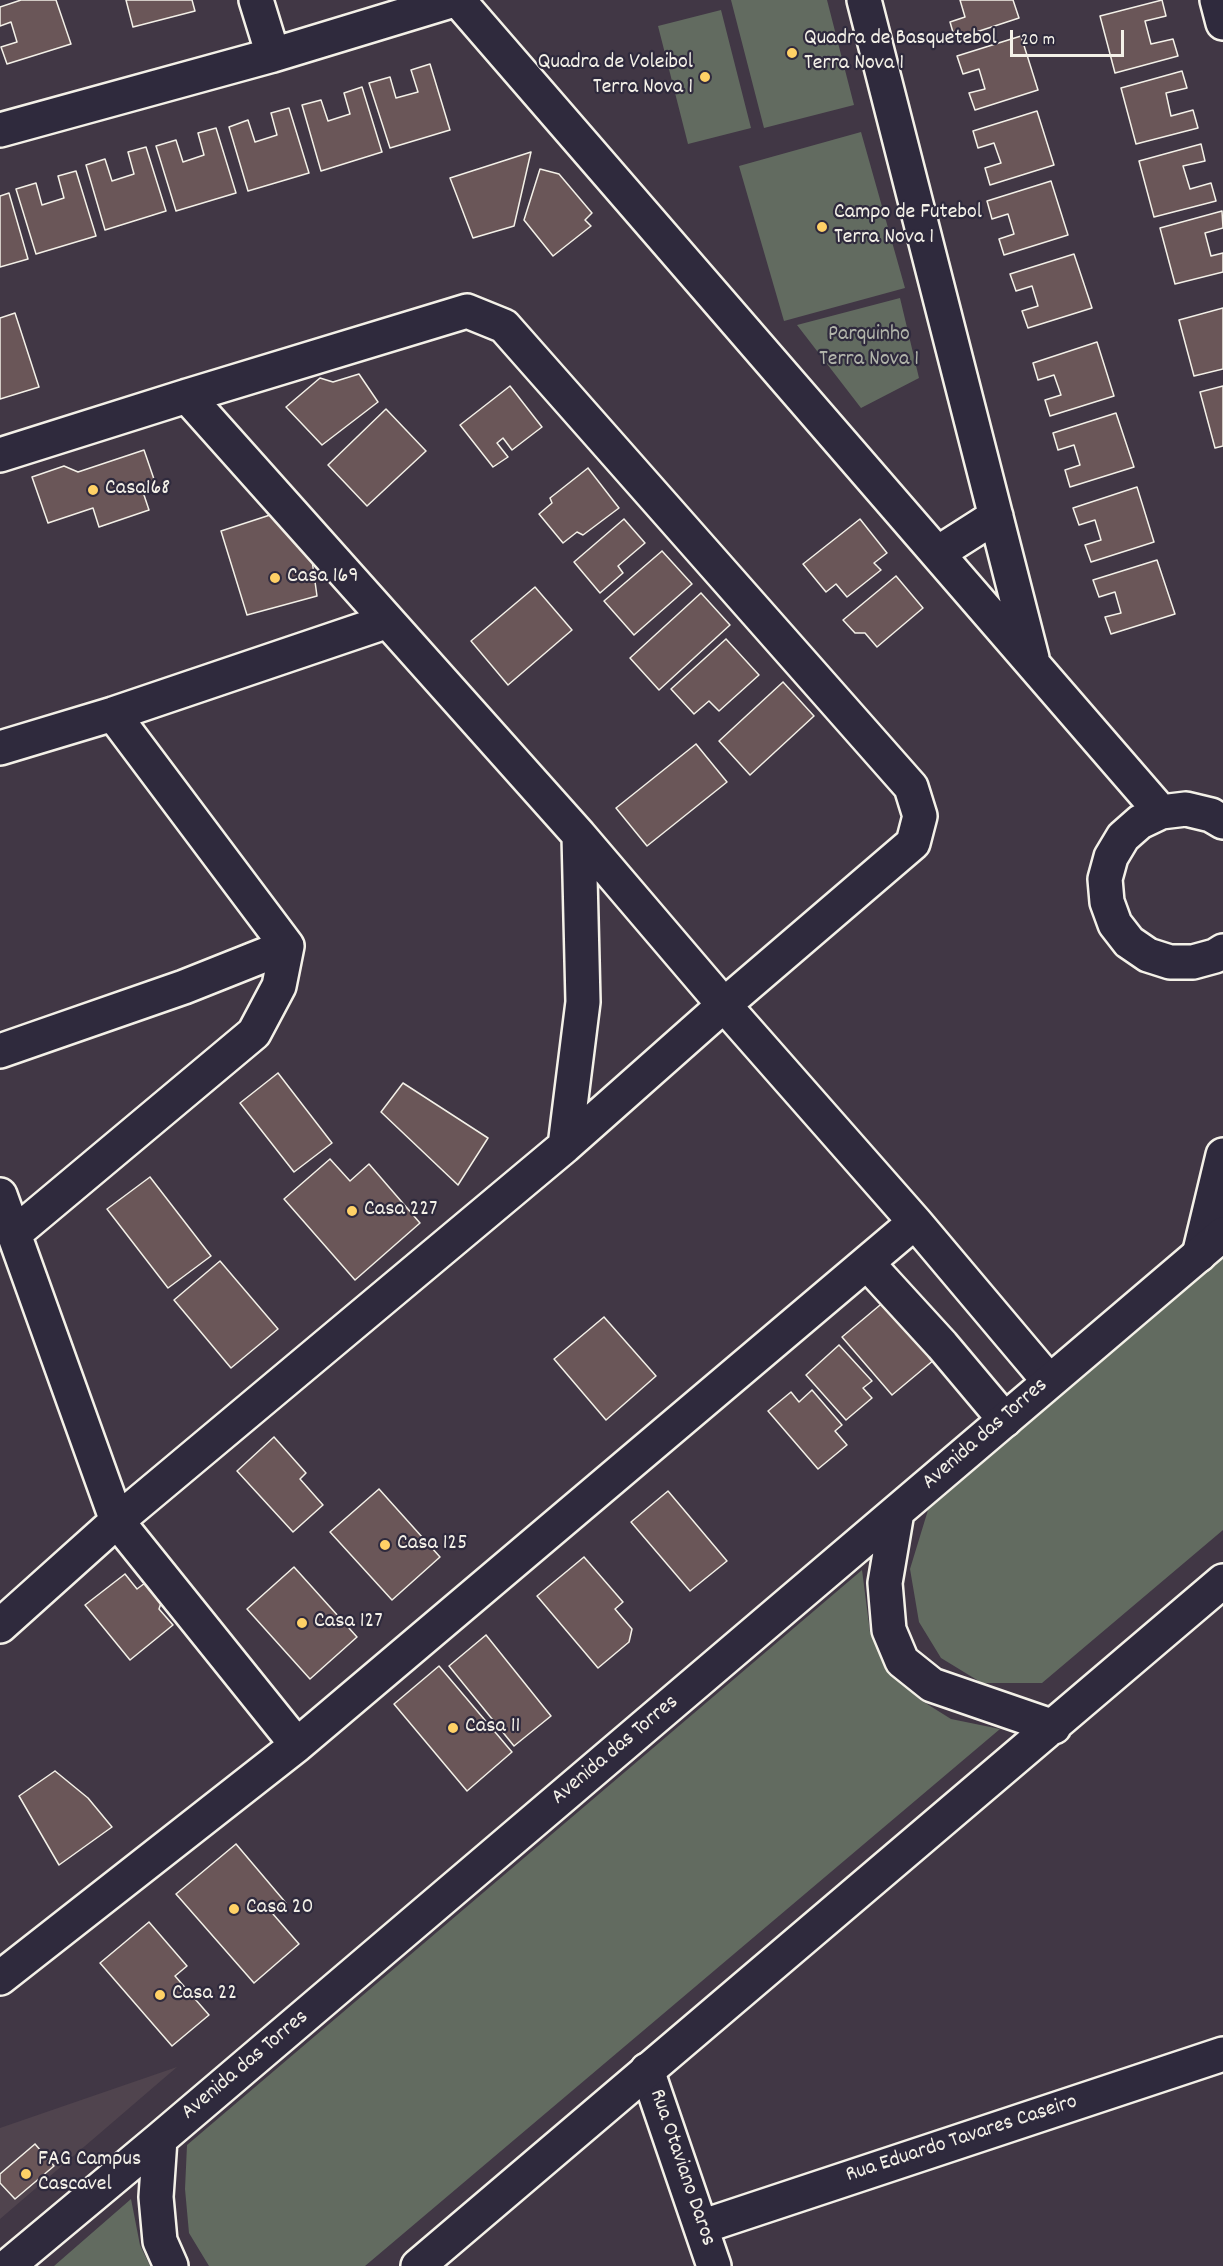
<!DOCTYPE html>
<html>
<head>
<meta charset="utf-8">
<style>
	body { margin:0 }
	#map { position:relative; width:1223px; height:2266px; overflow:hidden; background:#413745; font-family:Dekko,sans-serif }
	canvas { display:block }
	.scale { position:absolute; left:1010px; top:30px; width:114px; height:27px; box-sizing:border-box; border:3px solid #f4f1e8; border-top:0; padding-left:8px; font-size:18px; line-height:21px; white-space:nowrap; color:#f4f1e8; -webkit-text-stroke:4px #2f2a3d; paint-order:stroke }
</style>
</head>
<body>
<div id="map">
<canvas width="1223" height="2266"></canvas>
<div class="scale">20 m</div>
</div>
<script>
const g = document.querySelector('canvas').getContext('2d');
g.lineJoin = 'round';
function fillPath(path, color) { g.fillStyle = color; g.fill(path, 'evenodd'); }
const toPath = rows => new Path2D(rows.map(r => 'M' + r).join(''));
function stroke(path, color, width, dash) { g.strokeStyle = color; g.lineWidth = width; g.lineCap = dash ? 'butt' : 'round'; g.setLineDash(dash || []); g.stroke(path); }
function write(font, color, halo, rows, align = 'center') {
  g.font = font + ' Dekko,sans-serif'; g.lineWidth = 4.5; g.setLineDash([]); g.textBaseline = 'middle'; g.strokeStyle = halo; g.fillStyle = color; for (const [text, x, y, turn = 0] of rows) {
    g.save(); g.translate(x, y); g.rotate((+turn || 0) * Math.PI / 180); g.textAlign = isNaN(turn) ? turn : align; if (halo) g.strokeText(text, 0, 0); g.fillText(text, 0, 0); g.restore();
  }
}
const built = toPath([
	[177,2067,0,2219,0,2128]
]);
const green = toPath([
	[731,0,827,0,854,105,764,128],
	[721,10,751,128,688,144,658,26],
	[861,132,905,288,784,321,739,166],
	[900,298,919,378,861,408,797,325],
	[1223,1254,1223,1530,1042,1683,982,1683,941,1658,919,1622,910,1569,928,1510,1143,1326],
	[862,1570,870,1632,891,1671,919,1699,951,1719,1000,1729,365,2266,209,2266,189,2233,185,2189,187,2145],
	[131,2199,140,2245,150,2266,54,2266]
]);
const building = toPath([
	[21,0,56,0,71,44,7,64,1,47,17,42,11,22,0,26,0,7,21,0],
	[126,0,192,0,195,11,133,27,126,0],
	[960,0,1013,0,1019,18,955,39,950,22,965,17,960,0],
	[1162,0,1166,16,1145,21,1151,44,1173,39,1178,56,1115,73,1100,16,1162,0],
	[1021,36,1038,90,975,110,969,93,985,89,979,69,963,74,957,56,1021,36],
	[430,64,450,130,390,148,369,83,390,77,396,98,418,92,411,70,430,64],
	[1182,71,1187,88,1166,93,1171,116,1193,110,1198,128,1136,144,1121,88,1182,71],
	[362,87,382,152,321,171,302,105,321,100,328,121,350,114,344,93,362,87],
	[289,108,309,173,248,191,229,127,248,120,255,142,277,135,271,113,289,108],
	[1037,111,1054,165,990,185,985,168,1001,163,994,143,978,148,973,131,1037,111],
	[216,128,236,193,176,211,156,146,176,140,183,162,204,155,198,133,216,128],
	[1201,144,1205,161,1183,166,1190,189,1211,183,1216,201,1154,217,1139,161,1201,144],
	[146,147,166,211,105,230,86,165,105,159,112,181,134,174,128,152,146,147],
	[531,152,514,226,473,238,450,178,531,152],
	[540,169,559,174,592,213,585,220,591,226,553,256,524,220,540,169],
	[76,171,96,236,36,254,16,189,36,183,42,205,64,198,58,176,76,171],
	[1051,181,1068,235,1004,255,999,239,1014,234,1008,214,992,219,987,201,1051,181],
	[9,193,28,259,0,267,0,196,9,193],
	[1222,211,1223,228,1205,233,1211,256,1223,253,1223,272,1175,284,1160,228,1222,211],
	[1074,254,1092,308,1028,328,1022,311,1038,306,1032,286,1016,291,1010,274,1074,254],
	[1223,308,1223,369,1194,376,1179,320,1223,308],
	[15,313,39,387,0,399,0,318,15,313],
	[1097,342,1114,396,1050,416,1045,400,1061,395,1054,375,1038,380,1033,363,1097,342],
	[359,374,378,402,322,445,286,407,320,378,333,382,359,374],
	[510,386,542,427,512,450,503,438,497,443,508,457,493,467,460,425,510,386],
	[1223,386,1223,446,1215,448,1200,392,1223,386],
	[386,409,426,451,367,506,328,465,386,409],
	[1116,413,1134,467,1070,487,1065,470,1080,465,1074,445,1058,450,1053,433,1116,413],
	[144,450,157,488,143,492,149,510,99,527,93,508,48,523,32,477,64,466,78,472,144,450],
	[588,468,619,508,583,535,577,532,563,543,539,514,552,503,550,498,588,468],
	[1137,487,1154,542,1091,562,1085,545,1101,540,1095,520,1079,525,1073,508,1137,487],
	[270,515,312,560,317,596,247,615,221,531,270,515],
	[624,519,645,543,618,566,623,573,600,593,574,562,624,519],
	[860,519,887,553,874,563,881,570,847,597,836,584,826,592,803,564,860,519],
	[662,551,692,584,634,635,604,601,662,551],
	[1157,560,1175,614,1111,634,1105,617,1121,613,1115,592,1099,597,1093,580,1157,560],
	[896,576,923,608,877,647,865,633,855,633,843,620,896,576],
	[535,587,572,630,508,685,471,641,535,587],
	[701,593,730,625,659,690,630,658,701,593],
	[726,639,759,675,719,711,709,701,694,714,671,689,726,639],
	[783,682,814,716,750,775,719,741,783,682],
	[696,744,727,782,647,846,616,808,696,744],
	[278,1073,332,1143,294,1172,240,1103,278,1073],
	[403,1083,488,1138,458,1185,381,1112,403,1083],
	[330,1159,350,1181,369,1164,420,1223,355,1280,284,1199,330,1159],
	[150,1177,211,1256,168,1288,107,1209,150,1177],
	[220,1261,278,1329,231,1368,174,1300,220,1261],
	[886,1300,935,1359,892,1395,842,1337,886,1300],
	[604,1317,656,1376,606,1420,554,1359,604,1317],
	[839,1345,872,1381,863,1388,872,1398,846,1420,806,1375,839,1345],
	[812,1390,842,1425,835,1431,847,1445,818,1469,768,1411,791,1392,799,1402,812,1390],
	[274,1437,306,1473,300,1479,323,1505,293,1532,237,1471,274,1437],
	[379,1489,440,1557,392,1600,330,1532,379,1489],
	[668,1491,727,1561,690,1591,631,1522,668,1491],
	[584,1557,623,1602,615,1609,632,1629,629,1642,598,1668,537,1596,584,1557],
	[294,1567,357,1637,310,1679,247,1609,294,1567],
	[125,1574,137,1589,145,1583,161,1603,159,1609,173,1625,130,1660,85,1605,125,1574],
	[486,1635,551,1716,514,1746,449,1666,486,1635],
	[439,1666,512,1752,467,1791,394,1704,439,1666],
	[55,1771,88,1798,112,1827,59,1865,19,1796,55,1771],
	[236,1844,286,1903,273,1914,299,1944,254,1983,176,1894,236,1844],
	[149,1922,187,1966,175,1976,209,2015,172,2046,100,1963,149,1922],
	[35,2144,54,2166,15,2199,0,2183,0,2174,35,2144]
]);
const minor = toPath([
	[256,0,273,55],
	[458,0,1161,812],
	[864,0,1032,658],
	[1217,0,1223,23],
	[0,130,273,55,454,0],
	[0,455,187,396,467,311,504,326,911,787,920,816,913,843,724,1005,565,1146,117,1521,0,1626],
	[938,553,996,516],
	[0,748,113,714,388,621],
	[1223,822,1211,815,1186,809,1161,812,1140,822,1123,837,1111,857,1105,879,1107,902,1115,924,1129,942,1148,955,1170,962,1193,962,1215,956,1223,951],
	[0,1051,184,987,287,946],
	[565,1146,583,1002,579,835],
	[0,1195,117,1521,297,1745],
	[915,1222,1049,1381],
	[14,1234,254,1033,279,986,287,946,113,714],
	[1199,1255,1223,1155],
	[867,1263,942,1345,1005,1420],
	[0,1978,297,1745,915,1222,724,1005,579,835,187,396],
	[647,2070,714,2266],
	[701,2227,1223,2054]
]);
const major = toPath([
	[897,1512,885,1583,889,1630,902,1661,932,1685,1054,1727],
	[160,2139,156,2197,160,2241,171,2266],
	[8,2266,160,2139,1223,1234],
	[418,2266,1223,1581]
]);
const markers = [
	[792,53,6,"#ffd166"],
	[705,77,6,"#ffd166"],
	[822,227,6,"#ffd166"],
	[93,490,6,"#ffd166"],
	[275,578,6,"#ffd166"],
	[352,1211,6,"#ffd166"],
	[385,1545,6,"#ffd166"],
	[302,1623,6,"#ffd166"],
	[453,1728,6,"#ffd166"],
	[234,1909,6,"#ffd166"],
	[160,1995,6,"#ffd166"],
	[26,2174,6,"#ffd166"]
];
const poiNames = [
	["Quadra de Basquetebol",804,40],
	["Terra Nova 1",804,65],
	["Quadra de Voleibol",693,64,"right"],
	["Terra Nova 1",693,89,"right"],
	["Campo de Futebol",834,214],
	["Terra Nova 1",834,239],
	["Casa168",105,490],
	["Casa 169",287,578],
	["Casa 227",364,1211],
	["Casa 125",397,1545],
	["Casa 127",314,1623],
	["Casa 11",465,1728],
	["Casa 20",246,1909],
	["Casa 22",172,1995],
	["FAG Campus",38,2161],
	["Cascavel",38,2186]
];
const parkNames = [
	["Parquinho",869,336],
	["Terra Nova 1",869,361]
];
const streetNames = [
	["Avenida das Torres",986,1435,-41],
	["Avenida das Torres",616,1751,-40],
	["Avenida das Torres",246,2066,-40],
	["Rua Eduardo Tavares Caseiro",962,2140,-18],
	["Rua Otaviano Daros",681,2168,71]
];
fillPath(built, '#50444e');
fillPath(green, '#626b60');
fillPath(building, '#6a5658');
stroke(building, '#f4f1e8', 1.5);
stroke(minor, '#f4f1e8', 38);
stroke(major, '#f4f1e8', 38);
stroke(minor, '#2f2a3d', 33);
stroke(major, '#2f2a3d', 33);
for (const [x, y, r, color] of markers) { const dot = new Path2D(); dot.arc(x, y, r, 0, 2 * Math.PI); g.fillStyle = color; g.fill(dot); stroke(dot, '#2f2a3d', 2); }
write('22px', '#f4f1e8', '#2f2a3d', poiNames, 'left');
write('22px', '#b2b5ab', '#2f2a3d', parkNames);
write('22px', '#f4f1e8', '#2f2a3d', streetNames);
</script>
</body>
</html>
